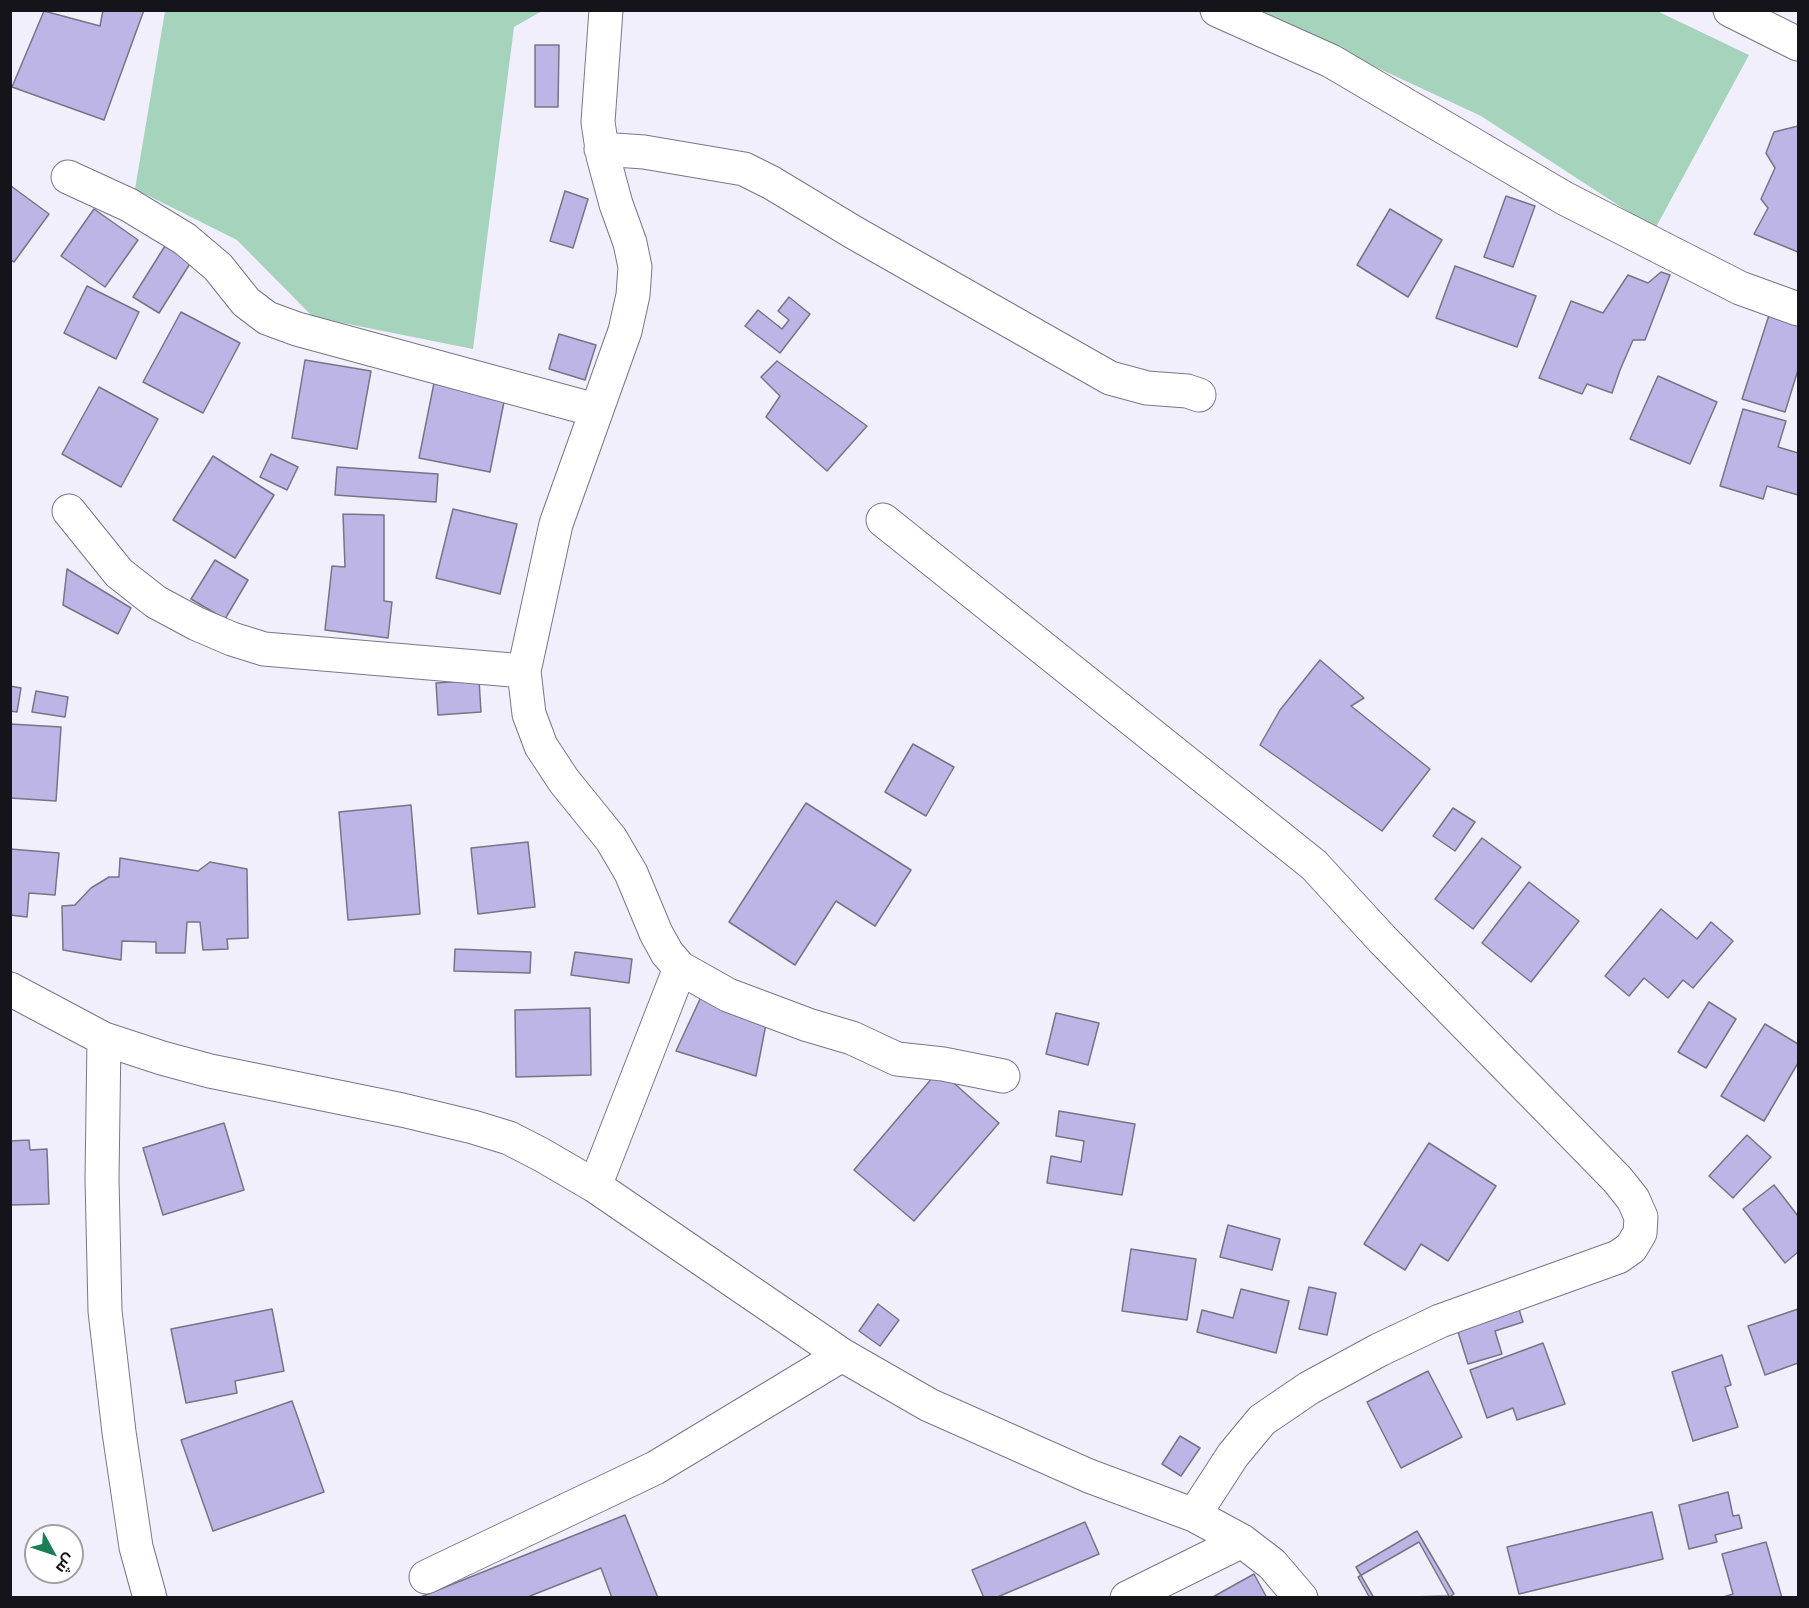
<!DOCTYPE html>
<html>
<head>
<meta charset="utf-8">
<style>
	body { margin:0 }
	#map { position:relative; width:1809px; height:1608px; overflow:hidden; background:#f1effc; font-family:Manrope,Cairo,sans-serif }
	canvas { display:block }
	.frame { position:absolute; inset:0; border:12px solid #15141b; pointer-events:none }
	.north { position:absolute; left:24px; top:1524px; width:60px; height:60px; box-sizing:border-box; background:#fff; border:2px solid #a1a1a4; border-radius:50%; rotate:130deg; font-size:16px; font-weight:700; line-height:24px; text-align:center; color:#15141b }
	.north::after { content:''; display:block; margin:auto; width:21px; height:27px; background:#197d56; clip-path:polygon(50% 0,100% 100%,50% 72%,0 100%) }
</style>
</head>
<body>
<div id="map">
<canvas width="1809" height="1608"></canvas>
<div class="frame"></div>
<div class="north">ش</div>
</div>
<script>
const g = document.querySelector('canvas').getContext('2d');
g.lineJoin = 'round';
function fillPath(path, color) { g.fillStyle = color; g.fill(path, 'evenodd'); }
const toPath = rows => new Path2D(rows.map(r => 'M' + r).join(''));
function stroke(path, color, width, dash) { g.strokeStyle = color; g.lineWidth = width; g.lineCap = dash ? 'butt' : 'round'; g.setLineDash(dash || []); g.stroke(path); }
const green = toPath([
	[165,11,542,11,514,27,473,349,313,317,237,240,135,189],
	[1255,11,1657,11,1749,55,1655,229,1481,116]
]);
const building = toPath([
	[103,10,144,10,104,120,12,87,44,11,100,26,103,10],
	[535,45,559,45,558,107,535,107,535,45],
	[1798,126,1798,252,1754,234,1768,208,1761,199,1775,168,1766,153,1774,132,1798,126],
	[11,186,49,214,14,262,10,259,11,186],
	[565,191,588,199,573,248,550,241,565,191],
	[1506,196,1535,206,1513,267,1484,257,1506,196],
	[94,209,138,240,105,287,61,256,94,209],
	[1390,209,1442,240,1408,297,1357,265,1390,209],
	[165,246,191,262,159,313,133,297,165,246],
	[1455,266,1536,296,1517,347,1436,318,1455,266],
	[1661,272,1670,275,1645,340,1633,340,1620,370,1612,393,1587,384,1582,394,1539,378,1571,301,1603,313,1628,275,1648,283,1661,272],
	[87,286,139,312,116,359,64,333,87,286],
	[789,297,810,314,780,353,745,326,758,310,782,329,789,320,778,311,789,297],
	[181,312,240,343,203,413,143,382,181,312],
	[1770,312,1798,322,1798,370,1785,412,1742,399,1770,312],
	[559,334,596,345,585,380,549,369,559,334],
	[305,360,371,371,357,449,292,438,305,360],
	[777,361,867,426,827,471,766,417,780,396,761,377,777,361],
	[1658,376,1717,402,1690,464,1630,439,1658,376],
	[434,383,505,397,490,472,419,458,434,383],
	[99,387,158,419,121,487,62,454,99,387],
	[1743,409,1786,421,1778,447,1798,453,1798,495,1767,486,1763,499,1720,486,1743,409],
	[271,454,298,467,287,490,260,477,271,454],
	[213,456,274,495,235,558,173,520,213,456],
	[337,467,438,474,436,502,335,495,337,467],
	[453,509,517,524,500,594,436,578,453,509],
	[343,514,384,515,384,601,392,602,388,638,325,630,332,566,345,567,343,514],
	[215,560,248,580,225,619,191,599,215,560],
	[67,569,131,608,118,634,63,605,67,569],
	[1320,660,1364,698,1351,706,1430,769,1382,831,1260,745,1280,710,1320,660],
	[479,680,481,712,438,715,436,683,479,680],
	[10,686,21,688,17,712,10,711,10,686],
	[36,691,68,697,65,717,32,712,36,691],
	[10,724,61,727,56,801,10,798,10,724],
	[913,744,954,767,926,816,885,792,913,744],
	[806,803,911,870,875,926,836,901,795,965,729,922,806,803],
	[411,805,420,914,348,920,339,812,411,805],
	[1453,808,1475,822,1455,851,1433,836,1453,808],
	[1482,838,1521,867,1473,929,1435,899,1482,838],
	[528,842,535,907,478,914,471,848,528,842],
	[10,849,59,853,55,895,29,893,27,917,10,915,10,849],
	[120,858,198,871,210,862,247,869,248,938,227,939,228,949,203,950,200,922,187,922,185,953,156,953,156,942,122,941,121,960,63,950,62,906,75,905,91,888,109,877,119,877,120,858],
	[1529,882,1579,921,1531,982,1482,943,1529,882],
	[1661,909,1697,939,1711,922,1733,941,1693,988,1683,980,1668,998,1644,978,1629,996,1605,976,1661,909],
	[455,949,531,952,530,973,454,971,455,949],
	[575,952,632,959,629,983,571,975,575,952],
	[701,997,766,1024,756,1076,676,1051,701,997],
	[1709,1002,1736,1019,1706,1068,1678,1052,1709,1002],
	[590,1008,591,1075,516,1077,515,1010,590,1008],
	[1056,1013,1099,1023,1088,1065,1046,1054,1056,1013],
	[1765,1024,1798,1044,1798,1063,1764,1121,1721,1096,1765,1024],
	[939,1070,999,1123,914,1221,854,1170,939,1070],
	[1059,1111,1135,1124,1122,1195,1047,1183,1051,1156,1081,1162,1084,1141,1056,1136,1059,1111],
	[224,1123,244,1190,163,1215,143,1148,224,1123],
	[1747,1135,1771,1157,1733,1198,1709,1176,1747,1135],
	[29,1140,30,1150,47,1149,49,1204,10,1205,10,1141,29,1140],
	[1429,1143,1496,1186,1448,1261,1421,1244,1405,1270,1364,1244,1429,1143],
	[1774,1185,1798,1216,1798,1252,1785,1263,1743,1209,1774,1185],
	[1228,1225,1280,1239,1272,1270,1220,1257,1228,1225],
	[1131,1249,1196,1259,1187,1320,1122,1311,1131,1249],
	[1309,1287,1336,1293,1327,1335,1299,1329,1309,1287],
	[1241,1289,1289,1301,1276,1353,1197,1332,1202,1310,1233,1318,1241,1289],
	[1516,1300,1523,1322,1495,1331,1502,1354,1468,1364,1454,1319,1516,1300],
	[878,1304,899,1320,880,1346,859,1331,878,1304],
	[272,1309,284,1371,235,1381,237,1393,186,1403,171,1329,272,1309],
	[1798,1309,1798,1363,1765,1375,1748,1326,1798,1309],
	[1543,1343,1565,1404,1517,1420,1513,1408,1487,1418,1470,1370,1543,1343],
	[1722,1355,1731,1385,1725,1387,1738,1427,1693,1441,1672,1372,1722,1355],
	[1428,1371,1462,1437,1401,1468,1367,1402,1428,1371],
	[292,1401,324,1492,213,1531,181,1440,292,1401],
	[1180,1436,1200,1448,1181,1476,1162,1464,1180,1436],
	[1728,1492,1733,1516,1739,1515,1742,1528,1715,1535,1717,1542,1689,1549,1679,1505,1728,1492],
	[1652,1512,1663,1559,1519,1594,1507,1547,1652,1512],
	[625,1515,658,1598,418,1598,625,1515],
	[1085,1522,1099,1554,995,1598,984,1598,972,1570,1085,1522],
	[1417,1531,1454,1594,1448,1598,1374,1598,1356,1567,1417,1531],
	[1419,1542,1449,1596,1370,1598,1358,1577,1419,1542],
	[1766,1542,1782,1598,1720,1598,1733,1594,1722,1554,1766,1542],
	[601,1568,612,1598,530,1598,530,1596,601,1568],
	[1254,1574,1267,1598,1211,1598,1254,1574]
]);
const minor = toPath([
	[606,10,598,122,603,156,616,204,630,243,635,267,633,295,625,331,556,524,524,671,529,714,541,746,564,781,611,839,631,873,656,933,667,953,680,968,728,995,808,1025,852,1038,897,1059,943,1064,1003,1076],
	[1217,10,1331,61,1564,198,1740,288,1798,309],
	[1730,10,1798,44],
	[601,149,644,152,744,169,772,183,853,232,1110,378,1147,388,1187,391,1199,395],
	[68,177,129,205,185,239,218,267,246,302,267,318,297,329,595,410],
	[69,511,119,573,156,602,197,624,232,639,264,649,524,671],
	[883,520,1314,865,1382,939,1617,1179,1633,1199,1641,1217,1640,1233,1631,1248,1618,1257,1440,1321,1379,1350,1309,1388,1262,1420,1233,1455,1194,1515],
	[10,989,104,1039,162,1058,210,1071,402,1110,473,1127,509,1138,542,1155,595,1186,842,1355,929,1405,1089,1476,1194,1515,1242,1541,1272,1564,1301,1598],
	[104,1039,102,1179,105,1311,119,1432,136,1547,150,1598],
	[595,1186,680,968],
	[426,1577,655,1468,842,1355],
	[1127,1598,1242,1541]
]);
fillPath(green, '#a5d3bb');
fillPath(building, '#beb5e7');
stroke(building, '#777486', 1.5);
stroke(minor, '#797688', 35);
stroke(minor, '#fff', 33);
</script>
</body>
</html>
